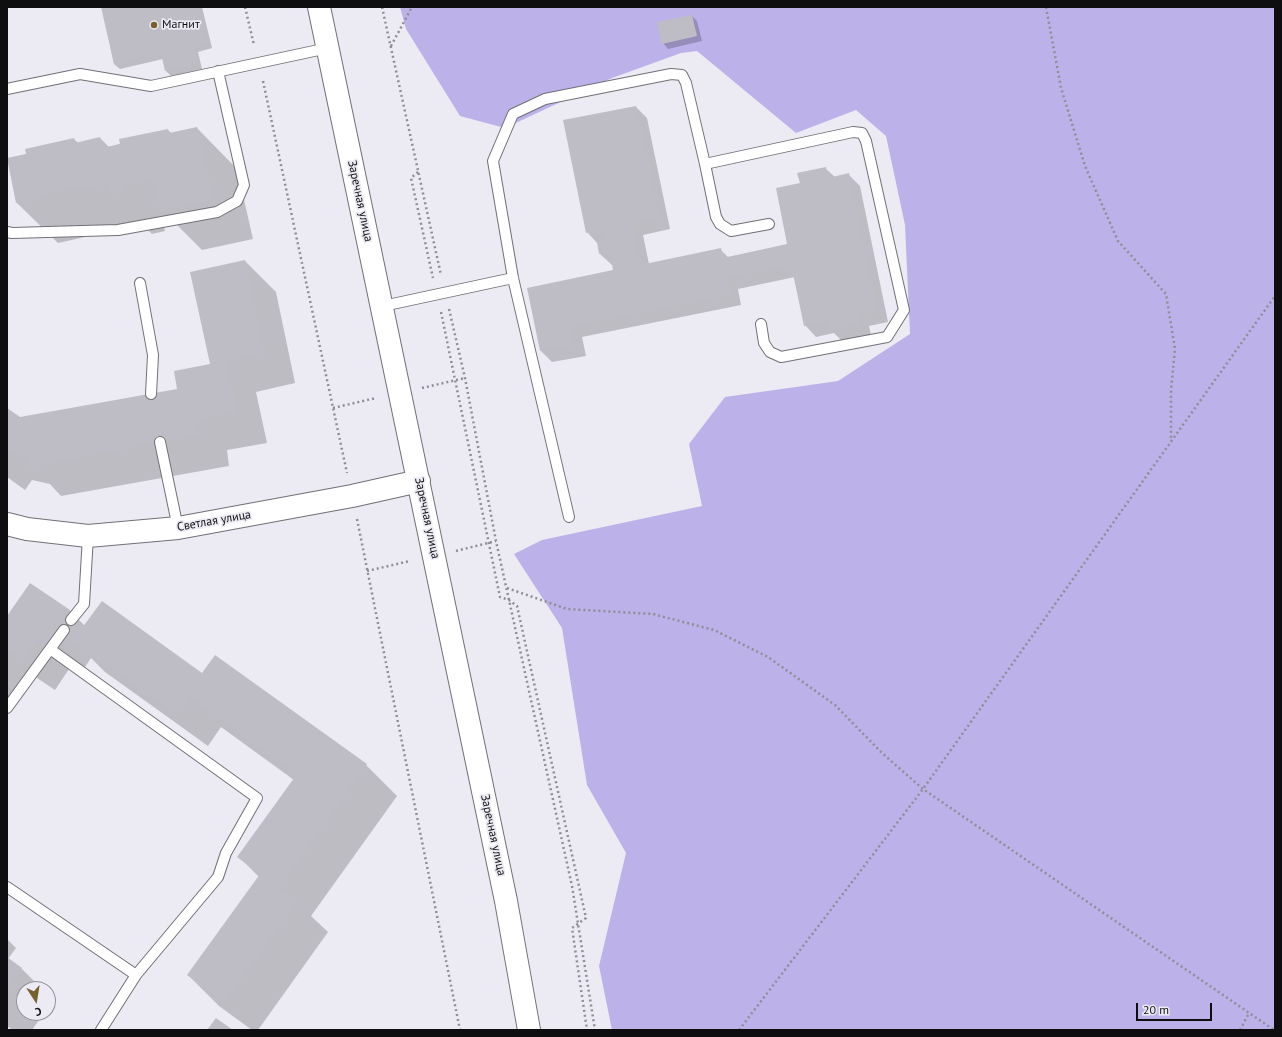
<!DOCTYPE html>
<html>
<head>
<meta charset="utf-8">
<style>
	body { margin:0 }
	#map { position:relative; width:1282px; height:1037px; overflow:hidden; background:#ecebf3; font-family:"PT Sans",sans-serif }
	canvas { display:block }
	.frame { position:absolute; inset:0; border:8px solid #0e0e11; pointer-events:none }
	.north { position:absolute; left:16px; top:981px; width:40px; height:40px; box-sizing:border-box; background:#ecebf3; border:1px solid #939399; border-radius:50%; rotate:168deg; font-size:11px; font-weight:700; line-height:16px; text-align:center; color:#0e0e11 }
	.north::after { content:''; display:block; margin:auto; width:14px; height:18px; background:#786131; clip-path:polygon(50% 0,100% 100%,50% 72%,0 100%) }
	.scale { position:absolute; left:1136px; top:1003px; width:76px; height:18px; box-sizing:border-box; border:2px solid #0e0e11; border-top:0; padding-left:5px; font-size:12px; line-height:14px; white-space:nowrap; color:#0e0e11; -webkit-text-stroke:3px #ecebf3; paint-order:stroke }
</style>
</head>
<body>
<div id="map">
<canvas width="1282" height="1037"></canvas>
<div class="frame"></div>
<div class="north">С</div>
<div class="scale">20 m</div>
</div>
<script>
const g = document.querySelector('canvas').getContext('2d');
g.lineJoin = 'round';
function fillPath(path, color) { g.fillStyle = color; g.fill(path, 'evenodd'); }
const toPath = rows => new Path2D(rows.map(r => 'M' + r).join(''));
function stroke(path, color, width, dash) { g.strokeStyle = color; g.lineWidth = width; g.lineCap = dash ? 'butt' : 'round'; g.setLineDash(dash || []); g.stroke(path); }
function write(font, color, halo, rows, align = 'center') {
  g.font = font + ' "PT Sans",sans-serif'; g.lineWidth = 3.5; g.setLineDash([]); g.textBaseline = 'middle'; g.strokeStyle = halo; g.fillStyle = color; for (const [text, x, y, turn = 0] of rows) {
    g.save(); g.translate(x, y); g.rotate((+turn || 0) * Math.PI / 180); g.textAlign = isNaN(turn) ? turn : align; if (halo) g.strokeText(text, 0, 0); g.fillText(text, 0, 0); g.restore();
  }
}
const forest = toPath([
	[400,7,1275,7,1275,1030,612,1030,599,966,626,853,587,785,562,628,514,554,542,540,702,506,689,444,725,397,838,381,910,334,905,225,886,136,856,110,796,133,697,51,681,53,612,78,505,128,460,116,406,29]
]);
const shadow = toPath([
	[102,7,202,7,212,48,198,52,202,69,171,76,165,70,163,59,120,69,114,64],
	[692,16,697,21,702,41,668,49,663,43],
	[636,107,647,118,670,229,643,235,649,264,721,250,728,257,789,245,801,184,825,168,835,177,848,174,860,186,888,322,869,326,871,335,842,341,834,333,816,337,805,325,795,277,738,289,741,305,582,337,586,356,552,362,541,351,528,289,615,271,613,265,612,265,600,254,598,244,587,232],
	[197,128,237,169,253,239,202,250,175,223,164,226,165,231,152,234,142,224,84,234,85,237,58,243,17,203,8,159,27,154,74,139,78,143,100,138,109,147,168,130,172,134],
	[245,261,276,292,295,383,256,392,267,443,227,450,229,466,61,496,50,484,32,480,25,490,7,477,7,409,20,418,178,390,211,365],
	[30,584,70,611,85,626,202,675,366,765,397,796,311,916,328,932,258,1030,252,1030,219,1006,188,975,259,877,239,857,294,780,221,727,208,746,105,672,91,658,79,676,69,669,55,690,34,676,7,715,7,617],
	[7,939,16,948,8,959,22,969,42,989,24,989,24,1013,44,1013,32,1030,13,1030,7,1026],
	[48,995,53,1000,48,1007]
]);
const building = toPath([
	[101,7,199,7,207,43,193,46,197,63,165,71,161,53,114,64],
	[692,15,697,36,662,44,657,22],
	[636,106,659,218,632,224,640,265,721,248,723,258,787,244,776,188,800,183,797,173,826,167,828,178,849,173,877,311,858,315,860,324,829,330,827,321,804,326,791,264,727,278,730,294,571,326,575,344,540,351,527,288,613,270,610,252,599,254,597,242,606,240,604,229,586,233,563,120],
	[197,127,213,199,161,211,157,195,160,194,156,179,124,185,125,191,111,194,108,183,78,189,77,186,45,194,45,197,16,203,7,158,26,154,25,149,74,138,75,143,100,137,102,148,120,144,119,139,168,129,169,133],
	[245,260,264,352,225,361,237,412,196,419,199,435,29,466,28,456,7,451,7,408,20,417,177,389,174,371,210,364,190,272],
	[30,583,70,610,66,616,82,628,102,601,202,673,215,655,367,764,279,887,298,901,224,1002,187,975,260,874,237,857,297,774,190,697,177,715,73,641,75,637,64,630,47,645,38,639,23,660,7,648,7,616],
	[7,957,22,968,7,990],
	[216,1018,233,1030,207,1030]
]);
const path = toPath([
	[245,7,254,45],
	[382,7,441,275],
	[1046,7,1061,88,1085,166,1118,241,1166,294,1175,349,1171,390,1171,441],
	[391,46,412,7],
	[263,81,347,473],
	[418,172,411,178,433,278],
	[449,309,465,378,496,541,572,886,595,1030],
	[441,312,500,597,509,600,517,606,586,918,572,928,587,1030],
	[422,388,465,378],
	[333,408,376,398],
	[357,519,460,1030],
	[456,551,496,541],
	[367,571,410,561],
	[507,588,567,609,653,614,714,630,768,657,835,705,882,753,923,789,1274,1030],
	[739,1030,923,789,1275,296],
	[1240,1030,1249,1013]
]);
const lane = toPath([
	[7,89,80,74,151,86,328,48],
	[705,164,716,217,720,224,731,231,769,224],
	[7,232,12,233,118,230,217,212,237,201,244,185,218,71],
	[140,283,153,355,151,394],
	[383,306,513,278],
	[160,442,178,528],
	[569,517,513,278,493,161,513,114,545,99,671,74,682,75,686,83,705,164,853,132,862,133,866,141,904,310,887,337,781,357,770,352,764,343,761,324],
	[71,620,84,604,88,536],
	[50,649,257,798,226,853,218,877,136,975,101,1030],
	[7,708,64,630],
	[7,887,136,975]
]);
const secondary = toPath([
	[319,7,506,901,529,1030],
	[7,524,27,529,88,536,178,528,352,496,419,481]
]);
const markers = [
	[154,25,4,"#786131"]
];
const poiNames = [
	["Магнит",162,25]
];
const streetNames = [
	["Заречная улица",360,201,78],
	["Заречная улица",427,518,78],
	["Светлая улица",214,521,-10],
	["Заречная улица",493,835,78]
];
fillPath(forest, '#bdb1ea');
fillPath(shadow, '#0003');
fillPath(building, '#bebdc5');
stroke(lane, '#717077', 12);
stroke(secondary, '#717077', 24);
stroke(path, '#8e8e93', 2.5, [2, 3]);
stroke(lane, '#fff', 10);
stroke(secondary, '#fff', 22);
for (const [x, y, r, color] of markers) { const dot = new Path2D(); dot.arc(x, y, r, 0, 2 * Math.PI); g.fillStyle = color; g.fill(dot); stroke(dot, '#ecebf3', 1.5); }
write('12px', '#0e0e11', '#ecebf3', poiNames, 'left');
write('12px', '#0e0e11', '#ecebf3', streetNames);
</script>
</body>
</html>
